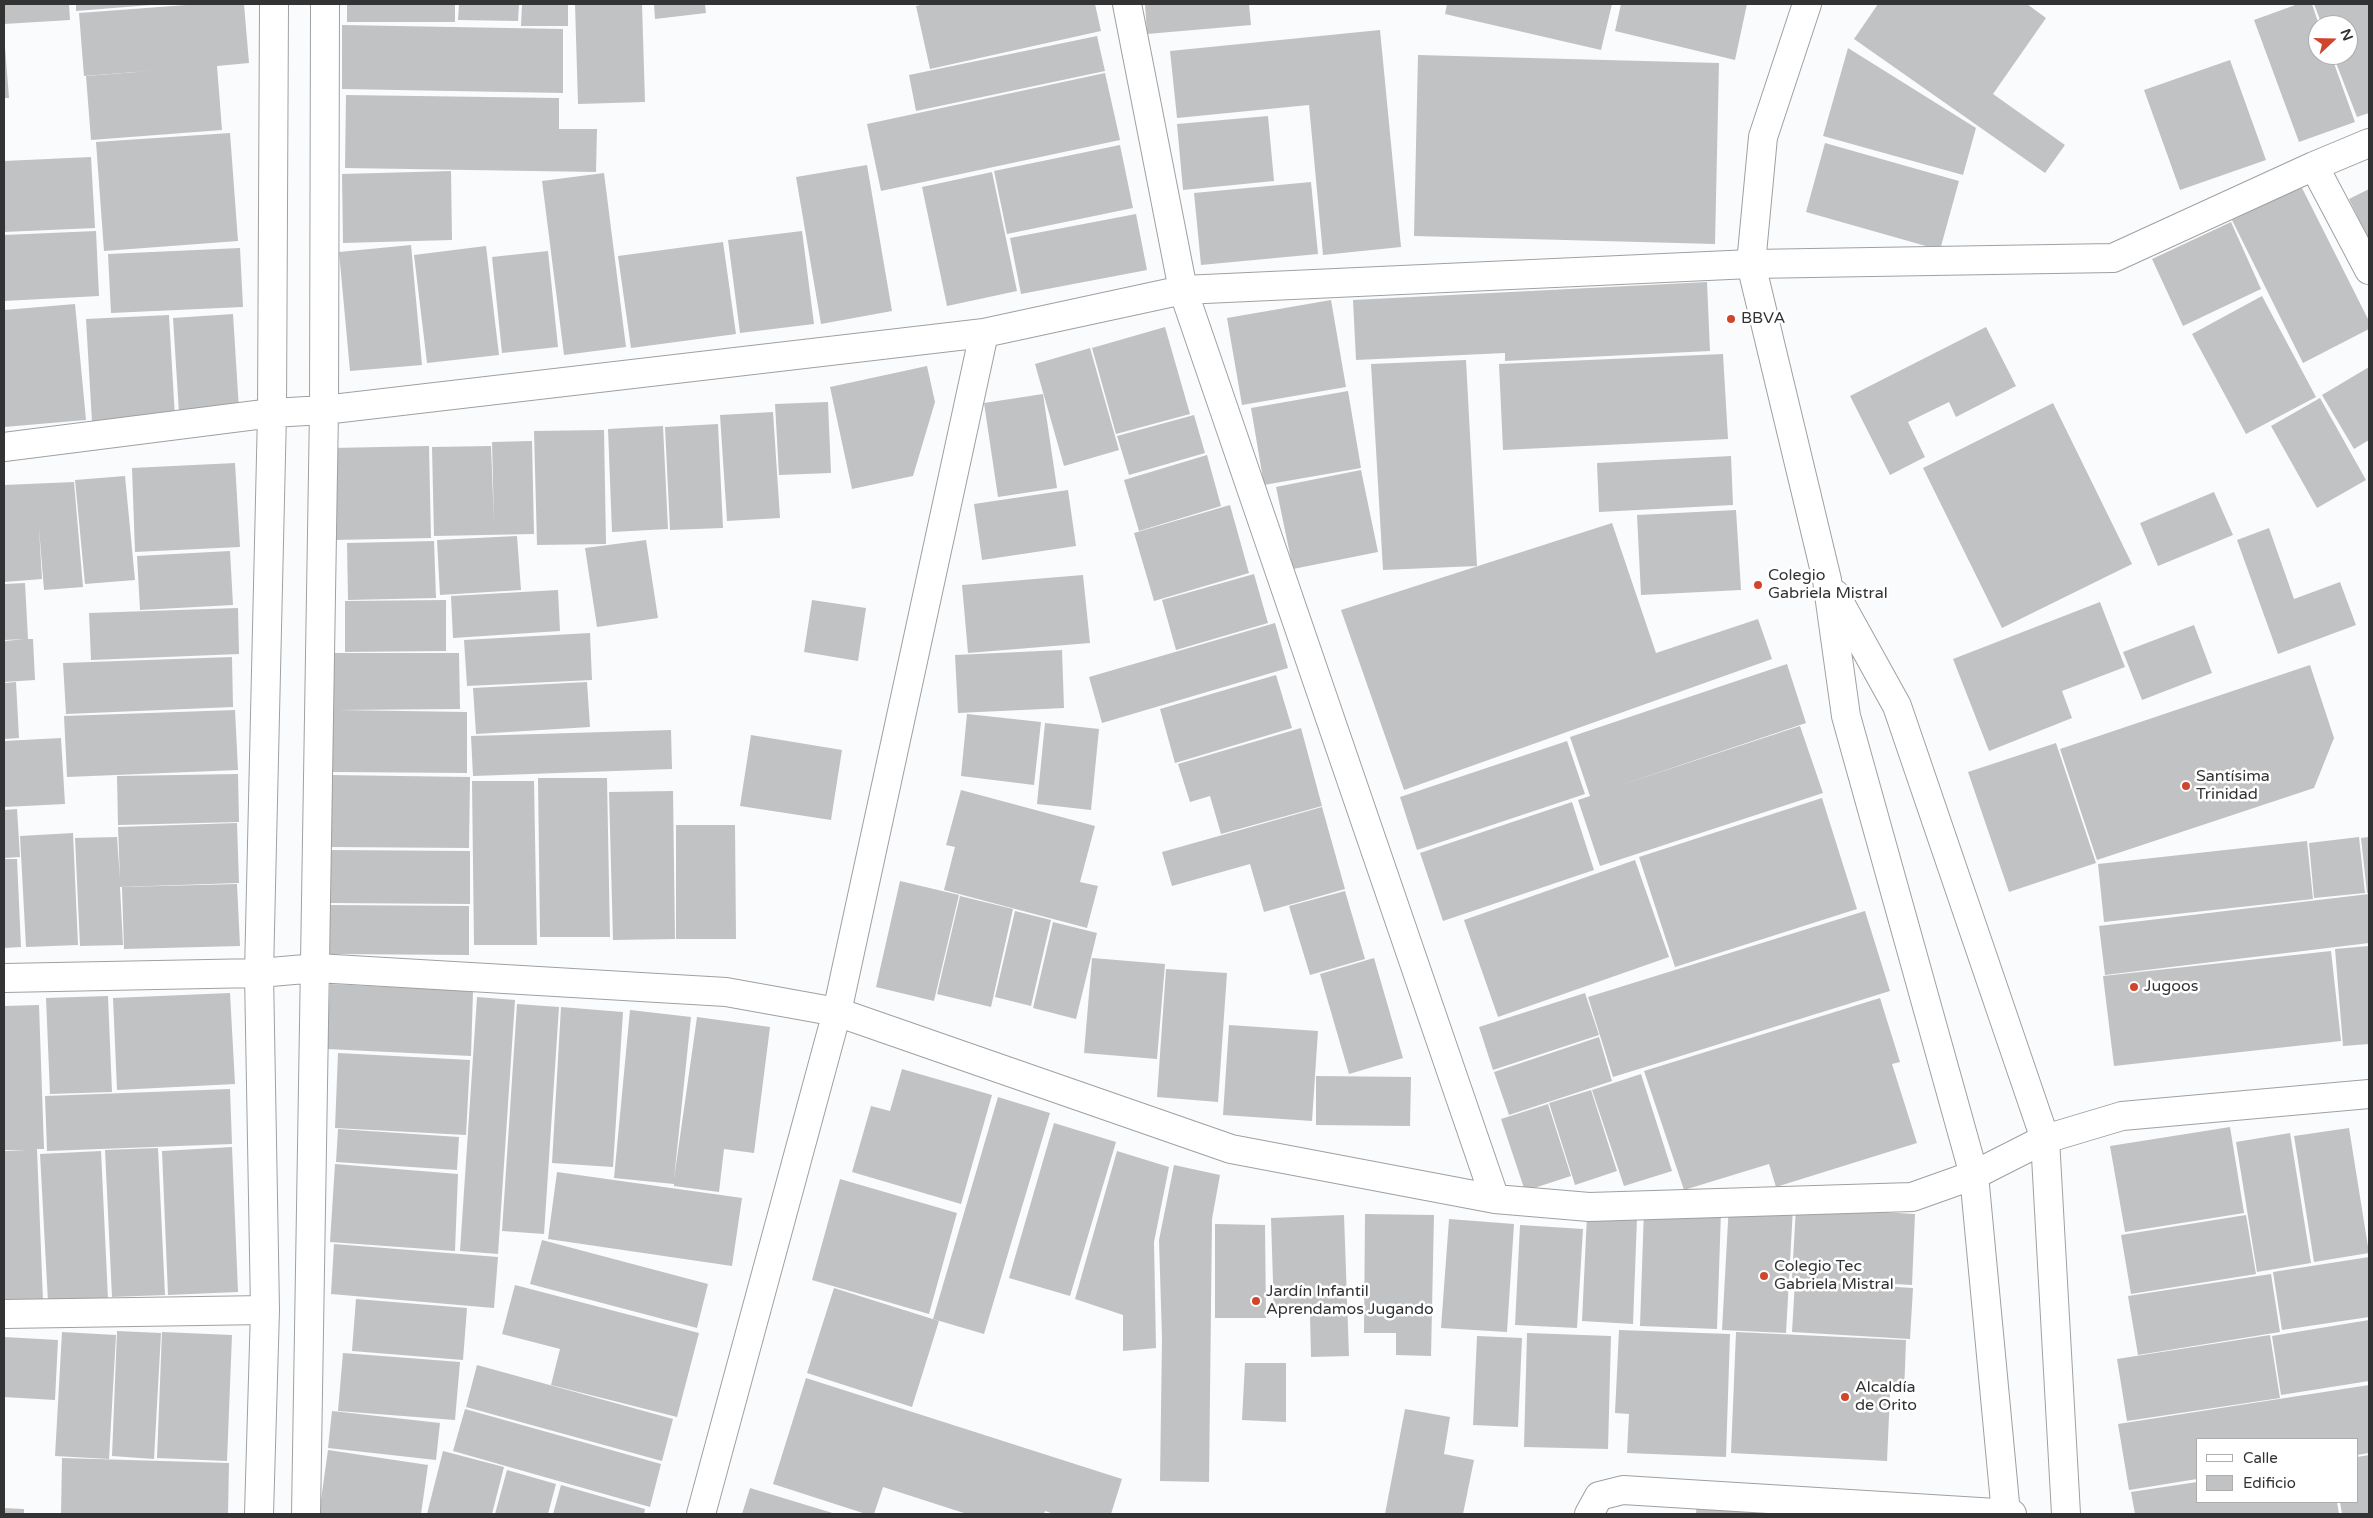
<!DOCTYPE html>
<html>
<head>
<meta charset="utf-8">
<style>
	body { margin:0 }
	#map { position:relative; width:2373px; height:1518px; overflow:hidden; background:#fafbfd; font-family:"Varela Round",sans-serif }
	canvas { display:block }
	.frame { position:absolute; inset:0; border:5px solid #333334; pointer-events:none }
	.legend { position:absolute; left:2196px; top:1438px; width:162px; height:65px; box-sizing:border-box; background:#fff; border:1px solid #adadae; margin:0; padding:6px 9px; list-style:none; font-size:15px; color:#333334 }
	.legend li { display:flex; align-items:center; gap:10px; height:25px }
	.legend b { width:25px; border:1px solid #adadae }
	.north { position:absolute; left:2308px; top:15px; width:50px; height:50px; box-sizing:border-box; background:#fff; border:1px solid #adadae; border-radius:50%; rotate:69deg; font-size:14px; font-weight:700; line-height:20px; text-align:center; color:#333334 }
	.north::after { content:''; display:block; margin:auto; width:18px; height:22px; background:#d0452d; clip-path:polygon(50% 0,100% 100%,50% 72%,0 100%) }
</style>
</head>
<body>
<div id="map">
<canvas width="2373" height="1518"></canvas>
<div class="frame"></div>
<ul class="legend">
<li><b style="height:6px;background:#fff"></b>Calle</li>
<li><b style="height:14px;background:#c1c2c4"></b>Edificio</li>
</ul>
<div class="north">N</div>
</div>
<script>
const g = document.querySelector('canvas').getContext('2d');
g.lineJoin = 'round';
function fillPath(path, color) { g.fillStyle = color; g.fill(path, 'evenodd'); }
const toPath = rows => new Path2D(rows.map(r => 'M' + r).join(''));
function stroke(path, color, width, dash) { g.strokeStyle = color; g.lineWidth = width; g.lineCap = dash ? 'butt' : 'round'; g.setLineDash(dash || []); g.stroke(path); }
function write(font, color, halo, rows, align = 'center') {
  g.font = font + ' "Varela Round",sans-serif'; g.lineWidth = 5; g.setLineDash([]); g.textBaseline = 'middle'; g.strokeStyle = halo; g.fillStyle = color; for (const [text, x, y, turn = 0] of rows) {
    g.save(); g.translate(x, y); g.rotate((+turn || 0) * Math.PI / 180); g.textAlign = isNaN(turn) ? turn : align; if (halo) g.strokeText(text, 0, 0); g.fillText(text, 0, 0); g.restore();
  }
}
const building = toPath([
	[4,4,69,4,70,20,4,24],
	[76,4,151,4,151,5,76,11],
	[200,4,244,4,249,63,217,66,222,130,91,140,86,76,175,69,84,76,79,13],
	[347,4,455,4,455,22,347,22],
	[459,4,519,4,518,21,458,20],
	[522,4,568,4,568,26,521,26],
	[575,4,642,4,645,102,578,104],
	[654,4,705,4,706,13,655,19],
	[926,4,1095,4,1101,31,930,69,916,6],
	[1145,4,1249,4,1251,25,1147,34],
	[1447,4,1612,4,1601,50,1445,14],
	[1621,4,1747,4,1735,60,1615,31],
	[1878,4,2027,4,2046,18,1993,94,2065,145,2045,173,1854,39],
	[2298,4,2312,4,2319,25,2318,55,2331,55,2355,122,2299,142,2254,20],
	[2314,4,2369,4,2369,113,2357,117,2333,55,2348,55,2348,25,2322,25],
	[342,25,563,29,563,93,342,89],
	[1380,30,1401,247,1323,255,1309,105,1177,118,1170,51],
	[4,34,9,98,4,98],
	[1097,36,1105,71,916,111,909,75],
	[1848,48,1976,128,1963,175,1823,136],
	[1418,55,1719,63,1715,244,1414,236],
	[2230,60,2266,160,2180,190,2144,90],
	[1105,73,1120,140,881,191,867,124],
	[346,95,559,98,559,129,597,129,596,172,345,168],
	[1268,116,1274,181,1183,190,1177,124],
	[230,133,238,241,104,251,96,142],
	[1825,143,1959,181,1940,250,1806,212],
	[1120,145,1133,208,1007,234,994,171],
	[91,157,95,228,4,232,4,161],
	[867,165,892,311,821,324,796,177],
	[451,171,452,240,343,243,342,174],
	[992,172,1017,291,947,306,922,187],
	[604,173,626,347,564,355,542,181],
	[1311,182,1318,254,1201,265,1194,193],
	[2301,186,2369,321,2369,329,2303,363,2232,220],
	[2369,189,2369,240,2349,199],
	[1136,214,1147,270,1021,294,1010,238],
	[2231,222,2261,289,2183,326,2152,259],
	[96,231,99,296,4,301,4,235],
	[802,231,814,324,740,333,728,240],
	[723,242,736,334,631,348,618,256],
	[411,245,422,365,350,371,339,252],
	[486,246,499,355,427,363,414,255],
	[240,248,243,307,111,313,108,254],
	[548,251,558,347,502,353,492,257],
	[1707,282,1710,351,1505,361,1505,353,1356,360,1353,300],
	[2262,296,2316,397,2246,434,2192,334],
	[1331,300,1346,387,1242,405,1227,318],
	[75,304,86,420,4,427,4,310],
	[233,314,239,410,179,413,173,318],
	[169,315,175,418,92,422,86,319],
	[1165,327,1190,414,1116,434,1092,348],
	[1986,327,2016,386,1956,417,1949,402,1908,422,1925,457,1890,475,1850,396],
	[1090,348,1119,450,1064,466,1035,364],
	[1723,354,1728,439,1503,450,1499,364],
	[1466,360,1477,566,1383,570,1371,364],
	[927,366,935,402,913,476,852,489,830,387],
	[2369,367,2369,440,2354,449,2322,395],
	[1348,391,1361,468,1264,485,1251,408],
	[1043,394,1057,488,998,497,984,403],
	[2320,398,2366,480,2317,508,2271,426],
	[828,402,831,473,779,475,775,404],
	[2053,403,2132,564,2002,628,1923,468],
	[773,412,780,518,727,521,720,415],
	[1194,415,1205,453,1129,475,1117,436],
	[718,424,723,528,670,530,665,427],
	[663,426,668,529,612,532,608,429],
	[604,430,606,544,537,545,534,431],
	[532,441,534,534,434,536,432,447,491,446,494,523,492,442],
	[429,446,431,538,334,540,332,448],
	[1207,455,1221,506,1139,531,1124,480],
	[1731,456,1733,505,1599,512,1597,463],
	[235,463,240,547,135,552,132,468],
	[1361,470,1378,552,1293,569,1276,487],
	[125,476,135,580,85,584,75,480],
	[74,482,83,587,44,590,39,528,42,579,4,582,4,485],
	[1068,490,1076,546,982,560,974,504],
	[2214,492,2233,535,2158,566,2140,523],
	[1230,505,1249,573,1154,601,1134,533],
	[1736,510,1741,590,1641,595,1637,515],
	[1612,523,1656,653,1758,619,1772,659,1404,790,1341,610],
	[2269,528,2294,599,2340,582,2356,625,2278,654,2237,540],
	[517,536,521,590,440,595,437,540],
	[646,540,658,618,597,627,585,548],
	[434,541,436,598,348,600,347,543],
	[230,551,233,605,140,610,137,556],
	[1254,574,1268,623,1176,650,1162,600],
	[1083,575,1090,643,968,653,962,585],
	[25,583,28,639,4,640,4,584],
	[558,590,560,631,453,638,451,596],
	[446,600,446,651,345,652,345,601],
	[812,600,866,608,858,661,804,652],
	[2100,602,2125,667,2062,691,2072,718,1989,751,1953,659],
	[238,608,239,654,91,660,89,613],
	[1275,623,1288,668,1102,723,1089,677],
	[2194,625,2212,673,2142,700,2123,652],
	[590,633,592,680,467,686,464,640],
	[27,639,33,639,35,680,4,682,4,641],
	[1062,650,1064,708,958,713,955,655],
	[330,653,459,653,460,709,338,710,467,712,467,773,333,772,333,710,331,710],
	[232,657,233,707,66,714,63,663],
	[1787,664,1806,723,1615,787,1800,726,1823,793,1600,866,1578,800,1590,796,1570,737],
	[2310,665,2334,738,2314,788,2097,860,2060,749],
	[1276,675,1292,728,1175,763,1160,709],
	[16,682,19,738,4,739,4,683],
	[587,682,590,727,476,734,473,688],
	[235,710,238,770,67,777,64,716],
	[967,714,1041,722,1034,785,961,776],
	[1045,723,1099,729,1091,810,1037,804],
	[1301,728,1322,806,1221,834,1210,796,1190,802,1178,764],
	[671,730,672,769,473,776,471,736],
	[751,735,842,750,831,820,740,806],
	[61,738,65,804,4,807,4,741],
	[1567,741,1585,794,1417,850,1400,797],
	[2056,743,2096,863,2009,892,1968,772],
	[238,774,239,822,118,825,117,776],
	[331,775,470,777,469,848,330,847],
	[538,778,607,778,610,937,540,937],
	[472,781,534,781,537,945,474,945],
	[961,790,1095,826,1080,882,1098,886,1087,928,944,890,955,847,946,845],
	[673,791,675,939,613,940,609,792],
	[1822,798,1857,909,1675,967,1639,857],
	[1572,802,1594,870,1443,921,1420,853],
	[1322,807,1345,889,1264,912,1250,864,1172,886,1162,852],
	[17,809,20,857,4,858,4,810],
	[237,823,239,883,120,887,123,945,80,946,75,838,117,837,120,879,118,827],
	[676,825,735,825,736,939,676,939],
	[73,833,78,945,26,947,20,836],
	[2359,837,2365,893,2314,898,2309,843],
	[2369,837,2369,893,2367,893,2361,838],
	[2307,841,2313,899,2104,922,2098,864],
	[331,850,470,851,470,904,330,903],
	[4,859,17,859,21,947,4,948],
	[1635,860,1669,957,1498,1017,1464,920],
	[900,881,959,895,934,1001,876,987],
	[237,884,240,946,124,949,122,887],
	[1345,891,1365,959,1310,975,1289,906],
	[2369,894,2369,943,2105,975,2099,926],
	[960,896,1013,909,991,1007,937,994],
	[330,905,469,906,469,955,330,954],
	[1015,911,1051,920,1031,1006,995,997],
	[1865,911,1890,991,1613,1077,1588,997],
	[1053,922,1097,933,1076,1019,1033,1008],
	[2369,946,2369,1044,2343,1046,2335,949],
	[2331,951,2341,1041,2114,1066,2103,976],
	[1092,958,1165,964,1157,1059,1084,1053],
	[1374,958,1403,1058,1349,1074,1320,974],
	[1166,969,1227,973,1218,1102,1157,1097],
	[330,984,473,991,471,1056,327,1049],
	[230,993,235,1084,117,1090,113,998],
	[1585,993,1599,1035,1493,1070,1479,1027],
	[108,996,112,1092,50,1094,46,998],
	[477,997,515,1000,498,1254,460,1251],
	[1880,998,1900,1062,1892,1064,1917,1143,1776,1187,1769,1164,1684,1190,1644,1071],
	[517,1004,559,1007,544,1234,502,1231],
	[39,1005,44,1149,37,1149,43,1301,4,1304,4,1151,27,1150,4,1150,4,1006],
	[561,1007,623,1012,613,1167,552,1163],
	[630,1010,691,1017,674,1179,697,1017,770,1027,754,1153,724,1149,719,1192,674,1186,674,1184,614,1178],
	[1229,1025,1318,1031,1312,1121,1223,1115],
	[1599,1037,1612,1081,1509,1115,1494,1072],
	[338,1053,470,1060,466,1135,335,1128],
	[902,1069,992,1095,961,1204,852,1172,871,1106,890,1111],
	[1641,1074,1672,1171,1624,1186,1592,1090],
	[1316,1076,1411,1077,1410,1126,1316,1125],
	[230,1089,232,1144,47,1151,45,1096],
	[1591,1090,1617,1171,1575,1185,1549,1103],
	[998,1097,1050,1113,984,1334,933,1319],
	[1548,1104,1571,1176,1525,1191,1501,1119],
	[1054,1123,1116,1142,1070,1296,1009,1278],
	[2230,1127,2244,1213,2125,1232,2110,1146],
	[2349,1128,2369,1253,2314,1262,2294,1136],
	[338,1129,459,1137,457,1170,336,1162],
	[2290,1133,2311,1263,2257,1272,2236,1142],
	[232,1147,238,1292,168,1295,162,1151],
	[158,1148,165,1295,112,1297,105,1150],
	[101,1151,108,1299,48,1302,40,1154],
	[1117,1151,1169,1167,1154,1242,1156,1348,1123,1351,1123,1315,1075,1299],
	[335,1164,458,1174,455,1251,330,1242],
	[1174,1165,1220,1175,1212,1219,1209,1482,1160,1481,1162,1338,1159,1240],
	[557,1172,742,1198,732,1266,548,1239],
	[840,1179,957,1213,929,1314,812,1280],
	[1729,1204,1793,1208,1786,1333,1722,1330],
	[1796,1207,1915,1214,1912,1285,1792,1278],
	[1644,1209,1721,1212,1717,1329,1640,1326],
	[1365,1214,1434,1215,1431,1356,1396,1355,1396,1333,1364,1333],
	[1344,1215,1349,1356,1311,1357,1310,1314,1274,1315,1271,1218],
	[1587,1215,1637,1218,1633,1324,1582,1321],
	[2246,1215,2256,1274,2131,1294,2121,1235],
	[1449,1219,1514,1224,1507,1332,1441,1328],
	[1215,1224,1265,1225,1266,1318,1215,1318],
	[1520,1225,1583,1229,1577,1328,1515,1325],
	[542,1240,708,1284,697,1328,530,1284],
	[334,1244,498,1257,494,1308,331,1294],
	[2369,1257,2369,1317,2282,1330,2273,1272],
	[2271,1274,2280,1332,2138,1355,2128,1296],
	[1795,1281,1913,1288,1910,1339,1792,1332],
	[515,1285,699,1333,677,1417,551,1385,560,1349,502,1334],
	[834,1288,939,1321,912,1407,807,1373],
	[356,1299,467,1308,463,1360,352,1351],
	[2369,1320,2369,1381,2281,1395,2272,1336],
	[1619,1330,1730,1334,1726,1457,1627,1453,1629,1414,1615,1413],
	[117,1331,161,1333,154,1459,112,1456],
	[62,1332,116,1335,109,1459,55,1456],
	[162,1332,232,1335,227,1461,157,1458],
	[1736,1332,1906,1340,1904,1394,1890,1393,1887,1461,1731,1453],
	[1527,1333,1611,1336,1608,1449,1524,1447],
	[2270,1335,2280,1398,2127,1421,2117,1359],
	[1477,1336,1522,1338,1518,1427,1473,1425],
	[4,1337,58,1340,55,1400,4,1397],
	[343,1353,460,1362,455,1420,338,1411],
	[1245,1363,1286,1363,1286,1422,1242,1420],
	[477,1365,673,1419,662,1461,466,1407],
	[806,1378,1122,1479,1111,1514,1054,1514,1045,1511,1044,1514,967,1514,883,1487,874,1514,866,1514,773,1484],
	[2369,1385,2369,1453,2357,1455,2357,1439,2197,1439,2197,1479,2129,1490,2118,1424],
	[465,1409,661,1464,650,1507,453,1451],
	[1405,1409,1450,1417,1444,1454,1474,1460,1463,1514,1385,1514],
	[332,1411,440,1423,436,1460,328,1448],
	[328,1450,428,1465,421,1514,319,1514],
	[443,1451,504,1467,492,1514,427,1514],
	[2369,1455,2369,1514,2342,1514,2340,1502,2357,1502,2357,1457],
	[62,1458,229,1463,228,1514,61,1514],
	[507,1470,556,1484,548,1514,495,1514],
	[2197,1482,2197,1502,2337,1502,2339,1514,2135,1514,2131,1492],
	[561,1485,645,1509,644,1514,553,1514],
	[750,1488,836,1514,742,1514],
	[1697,1500,1770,1508,1770,1514,1696,1514],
	[4,1508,24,1509,24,1514,4,1514]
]);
const minor = toPath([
	[1127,4,1183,290,1495,1199],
	[2314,166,2369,270],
	[4,447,272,413,324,410,984,333,1183,290,1751,264,2113,258,2314,166,2369,143],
	[4,978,259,973,317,968,726,992,837,1012,1231,1149,1495,1199,1589,1207,1912,1197,1974,1175,2045,1139,2122,1116,2369,1094],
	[4,1314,265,1310],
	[259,1514,265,1310,259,973,272,413,274,4],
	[306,1514,324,410,325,4],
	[701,1514,837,1012,984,333],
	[1589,1514,1599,1496,1623,1490,2012,1514]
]);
const major = toPath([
	[1807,4,1763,137,1751,264,1827,580,1846,716,1974,1175,2006,1514],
	[1835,594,1897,706,2045,1139,2066,1514]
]);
const markers = [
	[1731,319,5,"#d0452d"],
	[1758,585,5,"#d0452d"],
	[2186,786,5,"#d0452d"],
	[2134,987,5,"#d0452d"],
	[1764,1276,5,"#d0452d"],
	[1256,1301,5,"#d0452d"],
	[1845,1397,5,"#d0452d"]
];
const poiNames = [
	["BBVA",1741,319],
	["Colegio",1768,576],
	["Gabriela Mistral",1768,594],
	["Santísima",2196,777],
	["Trinidad",2196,795],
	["Jugoos",2144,987],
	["Colegio Tec",1774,1267],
	["Gabriela Mistral",1774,1285],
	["Jardín Infantil",1266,1292],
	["Aprendamos Jugando",1266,1310],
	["Alcaldía",1855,1388],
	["de Orito",1855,1406]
];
fillPath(building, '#c1c2c4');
stroke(minor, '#9fa0a2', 30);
stroke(major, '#9fa0a2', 30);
stroke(minor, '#fff', 28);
stroke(major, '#fff', 28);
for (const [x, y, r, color] of markers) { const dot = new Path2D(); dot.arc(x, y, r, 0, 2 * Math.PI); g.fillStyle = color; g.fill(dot); stroke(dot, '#fff', 2); }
write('16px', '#333334', '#fff', poiNames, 'left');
</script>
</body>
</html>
